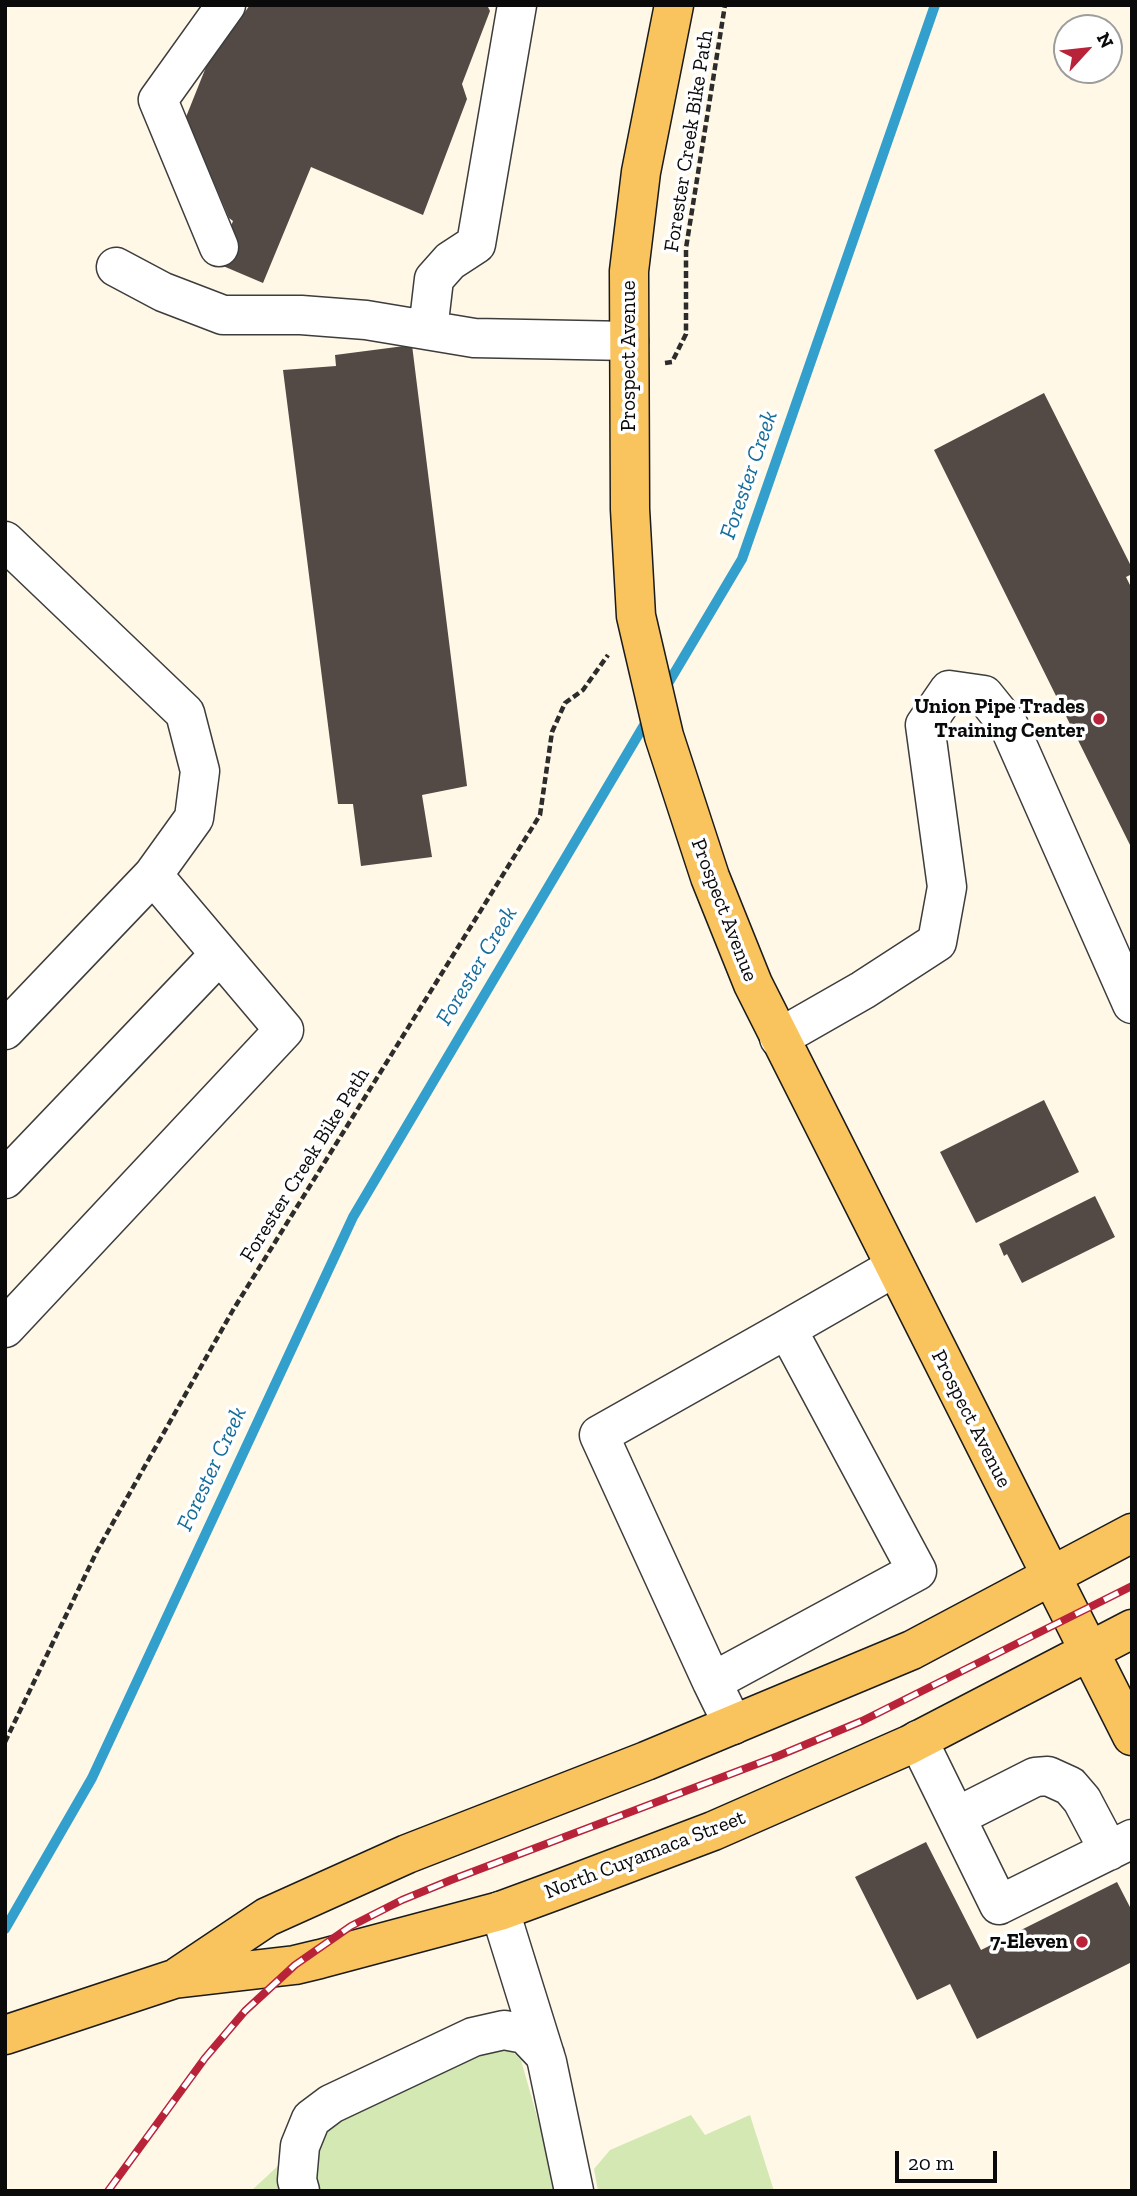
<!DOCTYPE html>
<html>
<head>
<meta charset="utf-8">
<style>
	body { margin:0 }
	#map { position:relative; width:1137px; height:2196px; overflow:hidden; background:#fff8e7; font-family:"Zilla Slab",serif }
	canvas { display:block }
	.frame { position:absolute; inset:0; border:7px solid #0a0a0a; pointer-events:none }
	.north { position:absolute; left:1053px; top:14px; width:70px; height:70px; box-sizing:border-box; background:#fff; border:2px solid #9d9d9d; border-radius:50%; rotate:63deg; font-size:19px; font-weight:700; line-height:28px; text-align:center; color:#0a0a0a }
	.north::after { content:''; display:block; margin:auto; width:24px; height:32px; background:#b92339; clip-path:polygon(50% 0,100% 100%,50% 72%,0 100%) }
	.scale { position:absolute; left:895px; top:2151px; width:102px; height:32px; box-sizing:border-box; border:4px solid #0a0a0a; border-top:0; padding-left:9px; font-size:21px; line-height:24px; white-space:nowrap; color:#0a0a0a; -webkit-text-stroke:5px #fff; paint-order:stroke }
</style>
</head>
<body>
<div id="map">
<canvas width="1137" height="2196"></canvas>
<div class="frame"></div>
<div class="north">N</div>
<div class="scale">20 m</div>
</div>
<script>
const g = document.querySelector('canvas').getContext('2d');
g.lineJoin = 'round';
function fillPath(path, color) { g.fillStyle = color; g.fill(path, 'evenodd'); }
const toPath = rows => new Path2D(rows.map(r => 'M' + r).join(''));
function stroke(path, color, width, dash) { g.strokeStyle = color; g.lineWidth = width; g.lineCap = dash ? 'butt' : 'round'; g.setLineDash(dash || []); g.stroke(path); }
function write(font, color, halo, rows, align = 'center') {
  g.font = font + ' "Zilla Slab",serif'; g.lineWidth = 7; g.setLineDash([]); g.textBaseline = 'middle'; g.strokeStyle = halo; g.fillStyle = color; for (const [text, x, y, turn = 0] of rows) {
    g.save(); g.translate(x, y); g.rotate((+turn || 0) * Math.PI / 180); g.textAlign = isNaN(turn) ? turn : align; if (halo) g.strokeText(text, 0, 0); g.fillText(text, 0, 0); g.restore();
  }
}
const green = toPath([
	[498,2049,511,2050,521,2060,558,2191,251,2191,321,2126,469,2055],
	[691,2115,705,2135,750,2115,774,2191,598,2191,594,2169,610,2150]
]);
const stream = toPath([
	[663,692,742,559,935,5],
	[5,1929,92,1778,353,1217,650,715]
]);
const building = toPath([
	[250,5,487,5,490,11,462,84,467,99,423,215,311,167,263,283,216,263,233,221,229,218,186,117,208,62],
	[412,345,467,786,422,795,432,857,361,866,353,804,338,804,283,370,336,366,335,355],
	[1044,393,1132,568,1132,574,1126,577,1132,589,1132,849,934,450],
	[1044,1100,1079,1172,976,1223,940,1152],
	[1095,1196,1115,1237,1022,1283,1007,1254,1004,1256,999,1244],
	[926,1842,981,1950,1117,1882,1132,1911,1132,1962,977,2039,950,1984,917,2000,855,1877]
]);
const path = toPath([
	[665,363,672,362,686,334,686,248,725,5],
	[5,1742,97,1551,233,1310,540,815,552,732,565,703,583,690,608,655]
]);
const minor = toPath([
	[219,247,158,100,226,5],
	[116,267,163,292,223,315,301,315,366,320,474,338,629,341],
	[428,330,434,279,450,261,476,244,517,5],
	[5,541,185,713,200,771,194,818,153,875],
	[5,1030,153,875,284,1030,5,1328],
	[779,1038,863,990,937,942,947,887,925,725,949,690,984,695,1009,726,1132,1004],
	[5,1179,219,955],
	[787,1329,895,1267],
	[712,1682,917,1571,787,1329,599,1435,712,1682,733,1725],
	[918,1740,999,1905,1132,1839],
	[956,1817,1035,1777,1048,1776,1070,1786,1082,1800,1109,1851],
	[500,1911,547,2062,574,2191],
	[300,2191,297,2180,300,2146,311,2119,331,2104,473,2037,504,2030,525,2034,545,2055]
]);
const major = toPath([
	[674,5,641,172,629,271,630,509,636,616,664,736,710,877,753,984,1132,1736],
	[179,1976,267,1917,407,1854,646,1761,912,1650,1132,1533],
	[5,2035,174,1979,295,1965,320,1959,500,1911,557,1890,713,1831,909,1745,1132,1629]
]);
const rail = toPath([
	[108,2191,205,2058,245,2011,295,1965,351,1926,402,1900,451,1880,778,1756,862,1721,1132,1586]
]);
const markers = [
	[1099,719,7,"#b92339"],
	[1082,1942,7,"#b92339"]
];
const streetNames = [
	["Forester Creek Bike Path",689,141,-81],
	["Prospect Avenue",629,356,-90],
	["Prospect Avenue",724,910,69],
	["Forester Creek Bike Path",305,1165,-58],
	["Prospect Avenue",971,1419,63],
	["North Cuyamaca Street",645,1855,-21]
];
const poiNames = [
	["Union Pipe Trades",1085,707],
	["Training Center",1085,731],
	["7-Eleven",1068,1942]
];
const waterNames = [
	["Forester Creek",749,475,-71],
	["Forester Creek",477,966,-59],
	["Forester Creek",212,1469,-65]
];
fillPath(green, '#d3e8b2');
stroke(stream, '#339fcd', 10);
fillPath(building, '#534a46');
stroke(minor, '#3d3d3d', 41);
stroke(major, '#1b1b1b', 41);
stroke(path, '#2c2c2c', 4.5, [7, 3.5]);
stroke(minor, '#fff', 38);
stroke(major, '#f9c35d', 38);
stroke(rail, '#b92339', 8);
stroke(rail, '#fff', 5, [16]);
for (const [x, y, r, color] of markers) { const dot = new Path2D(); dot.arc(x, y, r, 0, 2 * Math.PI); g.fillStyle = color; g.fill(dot); stroke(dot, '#fff', 2.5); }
write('21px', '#0a0a0a', '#fff', streetNames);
write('bold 21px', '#0a0a0a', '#fff', poiNames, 'right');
write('italic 23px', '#156d9a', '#fff', waterNames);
</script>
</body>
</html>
